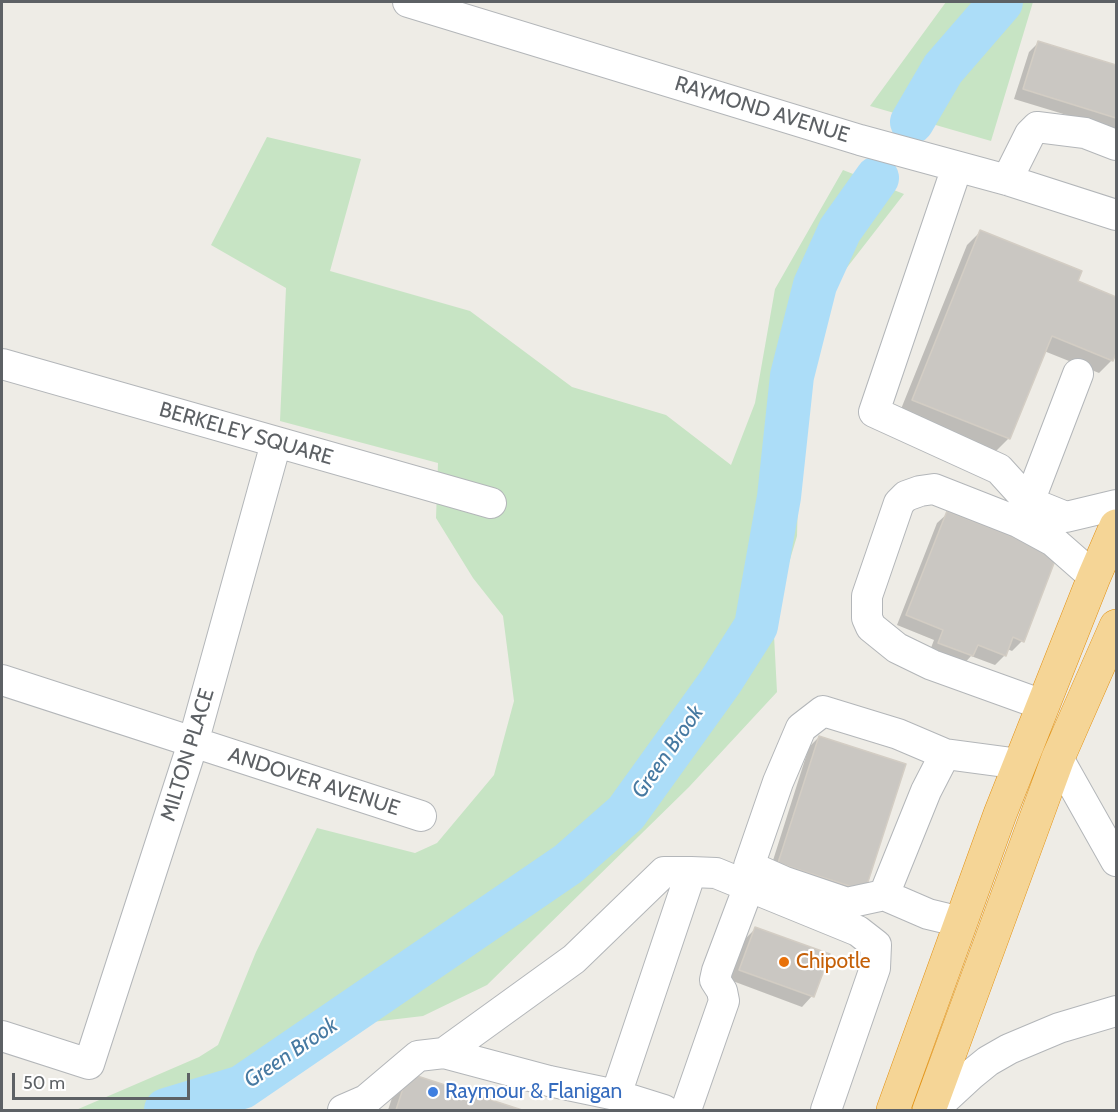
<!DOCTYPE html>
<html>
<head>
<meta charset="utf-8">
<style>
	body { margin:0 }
	#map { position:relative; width:1118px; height:1112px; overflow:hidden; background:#eeece6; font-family:Cabin,sans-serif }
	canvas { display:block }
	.frame { position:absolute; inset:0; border:3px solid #5d6165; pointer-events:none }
	.scale { position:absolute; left:12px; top:1073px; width:178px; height:27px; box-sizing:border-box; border:3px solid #5d6165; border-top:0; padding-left:8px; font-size:18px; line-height:21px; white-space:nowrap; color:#5d6165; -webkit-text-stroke:4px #fff; paint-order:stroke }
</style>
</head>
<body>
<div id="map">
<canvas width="1118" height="1112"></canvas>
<div class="frame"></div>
<div class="scale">50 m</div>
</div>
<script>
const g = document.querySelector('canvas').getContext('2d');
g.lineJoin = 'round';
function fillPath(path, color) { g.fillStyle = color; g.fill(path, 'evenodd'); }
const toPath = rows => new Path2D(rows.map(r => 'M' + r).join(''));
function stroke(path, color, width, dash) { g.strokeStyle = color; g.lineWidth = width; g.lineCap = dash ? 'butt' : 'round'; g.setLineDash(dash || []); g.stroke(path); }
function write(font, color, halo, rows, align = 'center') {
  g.font = font + ' Cabin,sans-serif'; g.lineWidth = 4.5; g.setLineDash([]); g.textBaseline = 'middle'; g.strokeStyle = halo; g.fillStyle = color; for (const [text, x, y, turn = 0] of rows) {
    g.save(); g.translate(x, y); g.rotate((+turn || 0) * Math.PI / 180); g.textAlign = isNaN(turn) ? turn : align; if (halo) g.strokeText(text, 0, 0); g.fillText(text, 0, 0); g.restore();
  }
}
const green = toPath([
	[946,2,1033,2,991,141,870,106],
	[267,137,361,159,330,271,470,311,572,387,666,415,731,465,755,403,775,289,843,170,904,194,828,292,800,417,797,536,773,616,777,692,689,787,487,985,423,1016,355,1024,243,1110,76,1110,199,1057,218,1045,256,952,317,828,415,853,437,843,494,775,514,701,503,616,473,578,436,518,438,463,280,421,286,288,211,245]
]);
const shadow = toPath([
	[1039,42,1116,66,1116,130,1014,99,1029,52],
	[981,231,1076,282,1116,298,1116,349,1112,360,1099,373,1044,351,1008,439,995,452,899,414,967,245],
	[948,513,1022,641,1012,651,1007,649,1005,655,995,665,971,656,962,666,929,653,934,640,897,625,937,523],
	[819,737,904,765,853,900,769,873,809,747],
	[755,929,828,955,812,996,802,1007,730,980,745,939],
	[409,1075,517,1110,388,1110,395,1089]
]);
const river = toPath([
	[912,122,943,69,1001,2],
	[166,1110,242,1087,568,864,626,813,721,681,756,626,779,497,792,376,815,285,840,230,877,178]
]);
const building = toPath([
	[1038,41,1116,65,1116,118,1023,89,1038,41],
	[980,230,1082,271,1078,281,1116,297,1116,353,1113,361,1052,336,1010,439,912,400,980,230],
	[947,511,1021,540,1056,558,1024,642,1013,637,1006,656,978,645,973,656,938,643,943,630,906,615,947,511],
	[819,736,906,764,865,891,778,863,819,736],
	[755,927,830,954,814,997,739,970,755,927],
	[408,1073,522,1110,396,1110,408,1073]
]);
const minor = toPath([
	[408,2,860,140,1007,180,1116,215],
	[957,167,874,412,999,469,1029,502,1066,517,1116,505],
	[1007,180,1030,134,1037,127,1085,133,1116,145],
	[2,364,491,503],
	[1029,502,1078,374],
	[2,680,421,816],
	[1043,705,932,665,897,648,871,627,867,618,867,596,899,503,906,496,920,491,934,489,1018,522,1053,541,1094,577],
	[1058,758,1116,861],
	[884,895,847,903,785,882,749,866,778,782,801,728,823,711,898,734,945,754],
	[961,922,928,914,884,895,926,791,945,754,1020,764],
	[2,1036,89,1064,193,743,276,443],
	[616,1095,549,1081,444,1053,574,959,664,872,691,872],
	[343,1110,366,1100,418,1056,444,1053],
	[664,1110,616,1095,691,872,716,873,858,931,876,945,875,968,826,1110],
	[686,1110,724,1001,722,991,715,980,717,971,749,886],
	[933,1110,972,1074,988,1061,1009,1049,1059,1028,1116,1011]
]);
const highway = toPath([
	[893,1110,1000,814,1094,577,1116,526],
	[929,1110,1058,758,1116,626]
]);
const markers = [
	[784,962,6,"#e8710a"],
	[433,1092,6,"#3f7fe0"]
];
const streetNames = [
	["RAYMOND AVENUE",762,110,17],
	["BERKELEY SQUARE",246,434,16],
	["MILTON PLACE",188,755,-73],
	["ANDOVER AVENUE",314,782,18]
];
const foodNames = [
	["Chipotle",796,962]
];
const shopNames = [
	["Raymour & Flanigan",445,1092]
];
const waterNames = [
	["Green Brook",668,752,-55],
	["Green Brook",291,1053,-34]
];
fillPath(green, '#c7e4c4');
fillPath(shadow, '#0003');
stroke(river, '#acddf8', 44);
fillPath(building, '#cac7c2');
stroke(building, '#d3cdc4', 1.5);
stroke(minor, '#b3b6b9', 32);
stroke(highway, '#e29112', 34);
stroke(minor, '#fff', 30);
stroke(highway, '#f5d596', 33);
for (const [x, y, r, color] of markers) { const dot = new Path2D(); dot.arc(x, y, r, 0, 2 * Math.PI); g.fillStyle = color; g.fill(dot); stroke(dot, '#fff', 2); }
write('21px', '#5d6165', '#fff', streetNames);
write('21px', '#c56008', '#fff', foodNames, 'left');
write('21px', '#366cbe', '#fff', shopNames, 'left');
write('italic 22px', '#477aa2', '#fff', waterNames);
</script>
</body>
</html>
